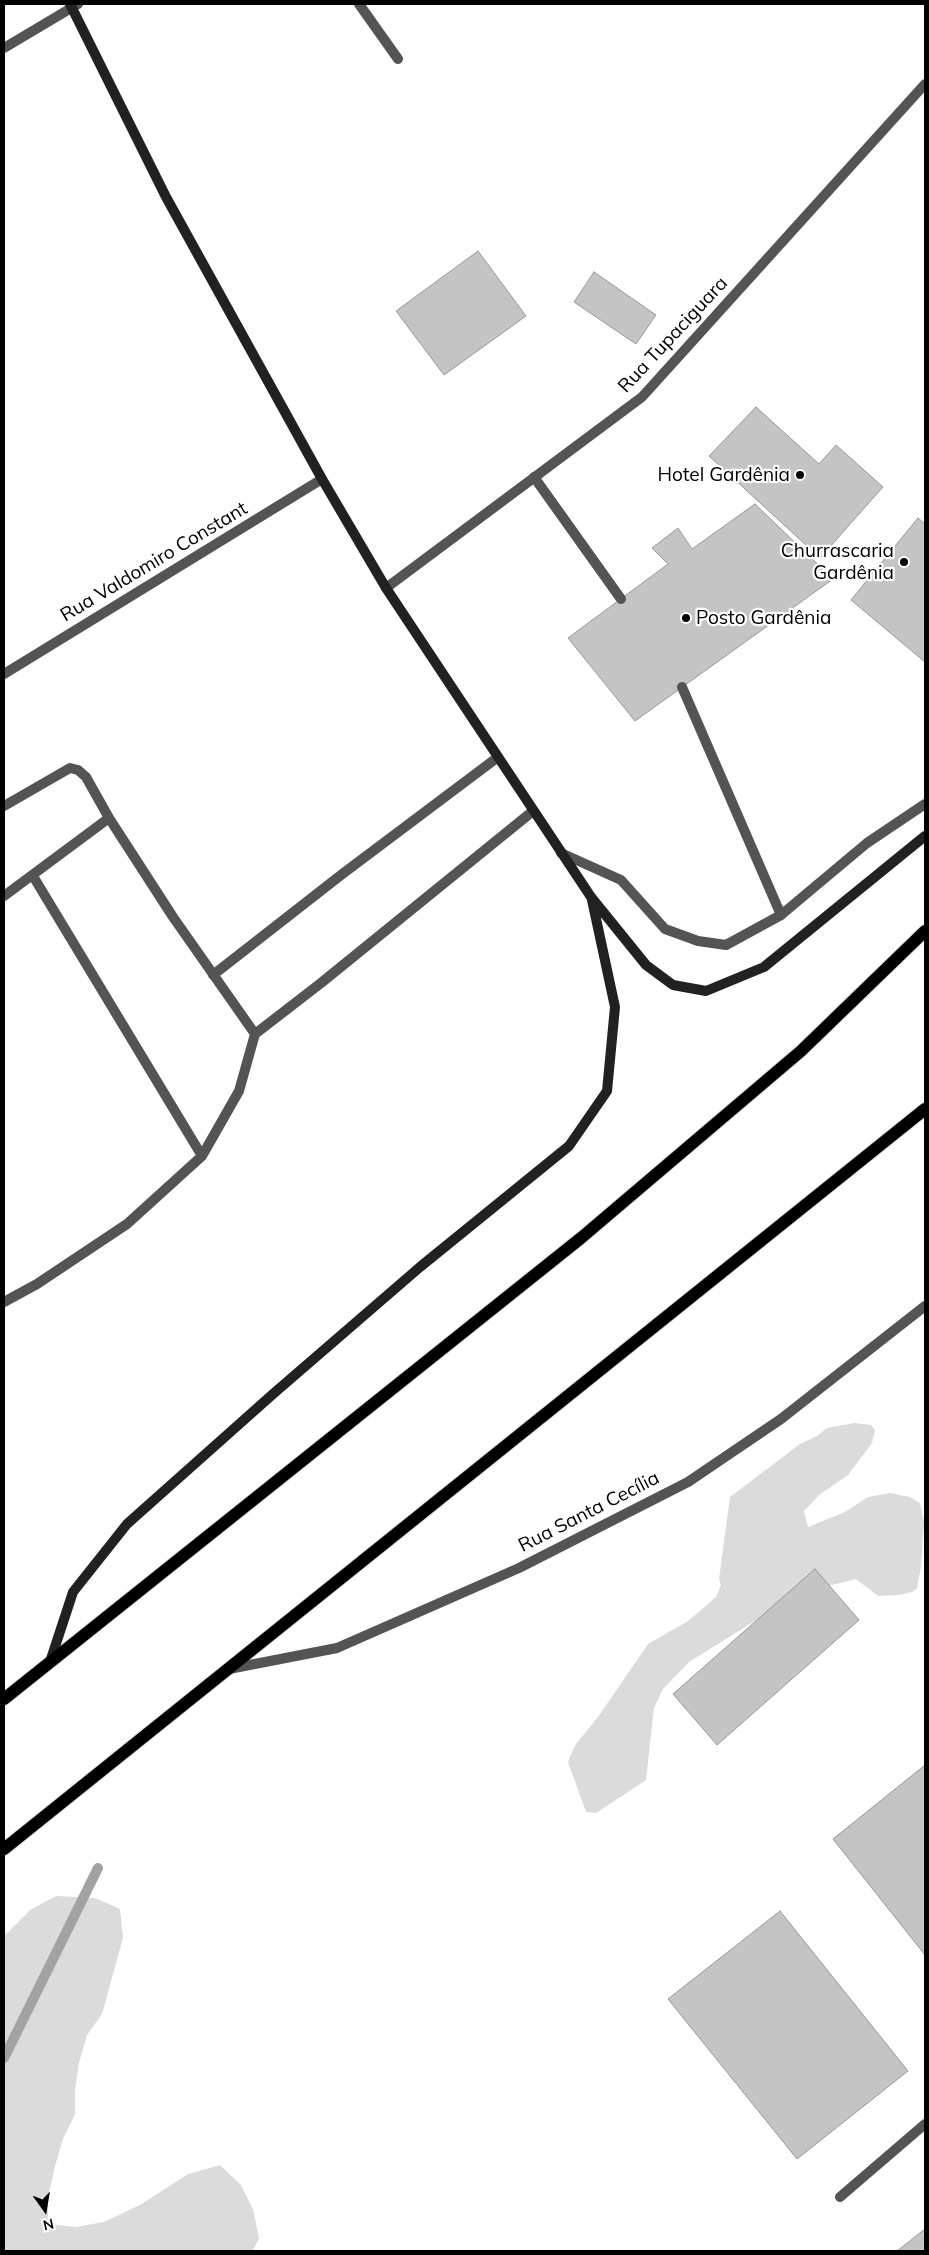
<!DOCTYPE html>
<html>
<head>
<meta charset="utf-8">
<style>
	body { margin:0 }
	#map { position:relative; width:929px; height:2255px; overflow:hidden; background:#fff; font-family:Mulish,sans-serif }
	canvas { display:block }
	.frame { position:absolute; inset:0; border:5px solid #000; pointer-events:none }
	.north { position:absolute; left:20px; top:2185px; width:50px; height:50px; -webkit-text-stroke:4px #fff; paint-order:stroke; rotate:167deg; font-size:14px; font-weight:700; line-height:20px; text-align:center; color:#000 }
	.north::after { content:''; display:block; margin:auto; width:18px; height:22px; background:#000; clip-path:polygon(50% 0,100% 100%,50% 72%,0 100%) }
</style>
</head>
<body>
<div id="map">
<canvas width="929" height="2255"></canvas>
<div class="frame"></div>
<div class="north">N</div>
</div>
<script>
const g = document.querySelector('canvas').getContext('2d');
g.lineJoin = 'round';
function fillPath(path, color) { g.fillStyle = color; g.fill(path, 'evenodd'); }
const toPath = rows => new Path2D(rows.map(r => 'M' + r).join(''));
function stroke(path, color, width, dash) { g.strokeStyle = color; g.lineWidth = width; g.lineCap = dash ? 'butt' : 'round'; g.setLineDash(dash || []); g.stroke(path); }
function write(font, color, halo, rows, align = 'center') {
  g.font = font + ' Mulish,sans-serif'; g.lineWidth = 4.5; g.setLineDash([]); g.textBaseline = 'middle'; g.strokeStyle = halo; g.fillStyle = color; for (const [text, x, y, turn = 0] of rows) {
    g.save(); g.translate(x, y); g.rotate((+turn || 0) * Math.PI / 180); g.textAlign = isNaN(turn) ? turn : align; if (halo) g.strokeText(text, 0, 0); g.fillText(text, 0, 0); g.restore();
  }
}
const green = toPath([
	[855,1423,871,1425,875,1430,872,1443,848,1475,819,1495,804,1511,808,1527,845,1512,868,1497,890,1493,910,1497,920,1503,924,1522,921,1567,917,1588,912,1592,899,1595,878,1596,856,1579,800,1593,689,1662,663,1689,654,1708,646,1780,596,1813,586,1812,568,1762,570,1756,576,1744,598,1717,648,1644,688,1621,716,1597,721,1585,719,1579,730,1497,800,1444,817,1436,827,1428],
	[56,1896,95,1898,120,1909,123,1938,102,2014,87,2035,79,2063,75,2089,75,2114,63,2139,55,2166,48,2198,48,2224,76,2227,104,2222,140,2205,188,2174,220,2165,241,2185,253,2209,259,2238,253,2251,4,2251,4,1936,30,1910]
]);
const stream = toPath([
	[4,2058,98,1868]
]);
const building = toPath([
	[478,251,526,316,444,375,396,311,478,251],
	[594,272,656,315,636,344,574,302,594,272],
	[756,407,819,464,836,445,883,487,820,558,709,456,756,407],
	[755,504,833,579,635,721,568,638,668,564,652,548,678,528,692,549,755,504],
	[918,518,925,524,925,662,851,600,918,518],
	[815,1569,859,1620,717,1745,673,1694,815,1569],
	[925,1765,925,1955,833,1839,925,1765],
	[780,1911,908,2071,797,2159,668,1999,780,1911],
	[925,2229,925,2251,897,2251,925,2229]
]);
const lane = toPath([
	[534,477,621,599],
	[682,687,781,915],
	[4,806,70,768,78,770,86,777,109,818,173,917,255,1034,239,1091,202,1156,127,1224,37,1284,4,1302],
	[33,876,202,1156],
	[4,896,109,818],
	[213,975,341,875,498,757],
	[255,1034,321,983,533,811]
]);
const street = toPath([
	[359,4,398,59],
	[4,48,78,4],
	[386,588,642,397,925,84],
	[4,674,322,479],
	[561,853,621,880,665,929,698,941,726,945,781,915,867,843,925,804],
	[229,1669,337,1648,519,1568,688,1482,781,1419,925,1306],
	[840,2197,925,2124]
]);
const secondary = toPath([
	[70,4,166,197,322,479,386,588,591,897,646,965,673,985,706,991,764,967,925,836],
	[50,1662,73,1592,127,1524,273,1394,420,1267,569,1146,607,1091,615,1007,592,900]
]);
const primary = toPath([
	[4,1699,581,1238,801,1051,925,931],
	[4,1849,925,1109]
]);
const markers = [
	[800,475,5,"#000"],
	[904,562,5,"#000"],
	[686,618,5,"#000"]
];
const streetNames = [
	["Rua Tupaciguara",673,335,-47],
	["Rua Valdomiro Constant",154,562,-31],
	["Rua Santa Cecília",589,1512,-27]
];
const poiNames = [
	["Hotel Gardênia",790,475],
	["Churrascaria",894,551],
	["Gardênia",894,573],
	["Posto Gardênia",696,618,"left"]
];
fillPath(green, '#dbdbdb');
stroke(stream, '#a2a2a2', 10);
fillPath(building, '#c4c4c4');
stroke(building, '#989898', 1);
stroke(primary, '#dbdbdb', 14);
stroke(lane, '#545454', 10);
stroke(street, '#545454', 10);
stroke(secondary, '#212121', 10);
stroke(primary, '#000', 12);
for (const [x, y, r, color] of markers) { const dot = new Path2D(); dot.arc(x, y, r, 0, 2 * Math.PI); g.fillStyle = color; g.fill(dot); stroke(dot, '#fff', 2); }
write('19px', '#000', '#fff', streetNames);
write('19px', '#000', '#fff', poiNames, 'right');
</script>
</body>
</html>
